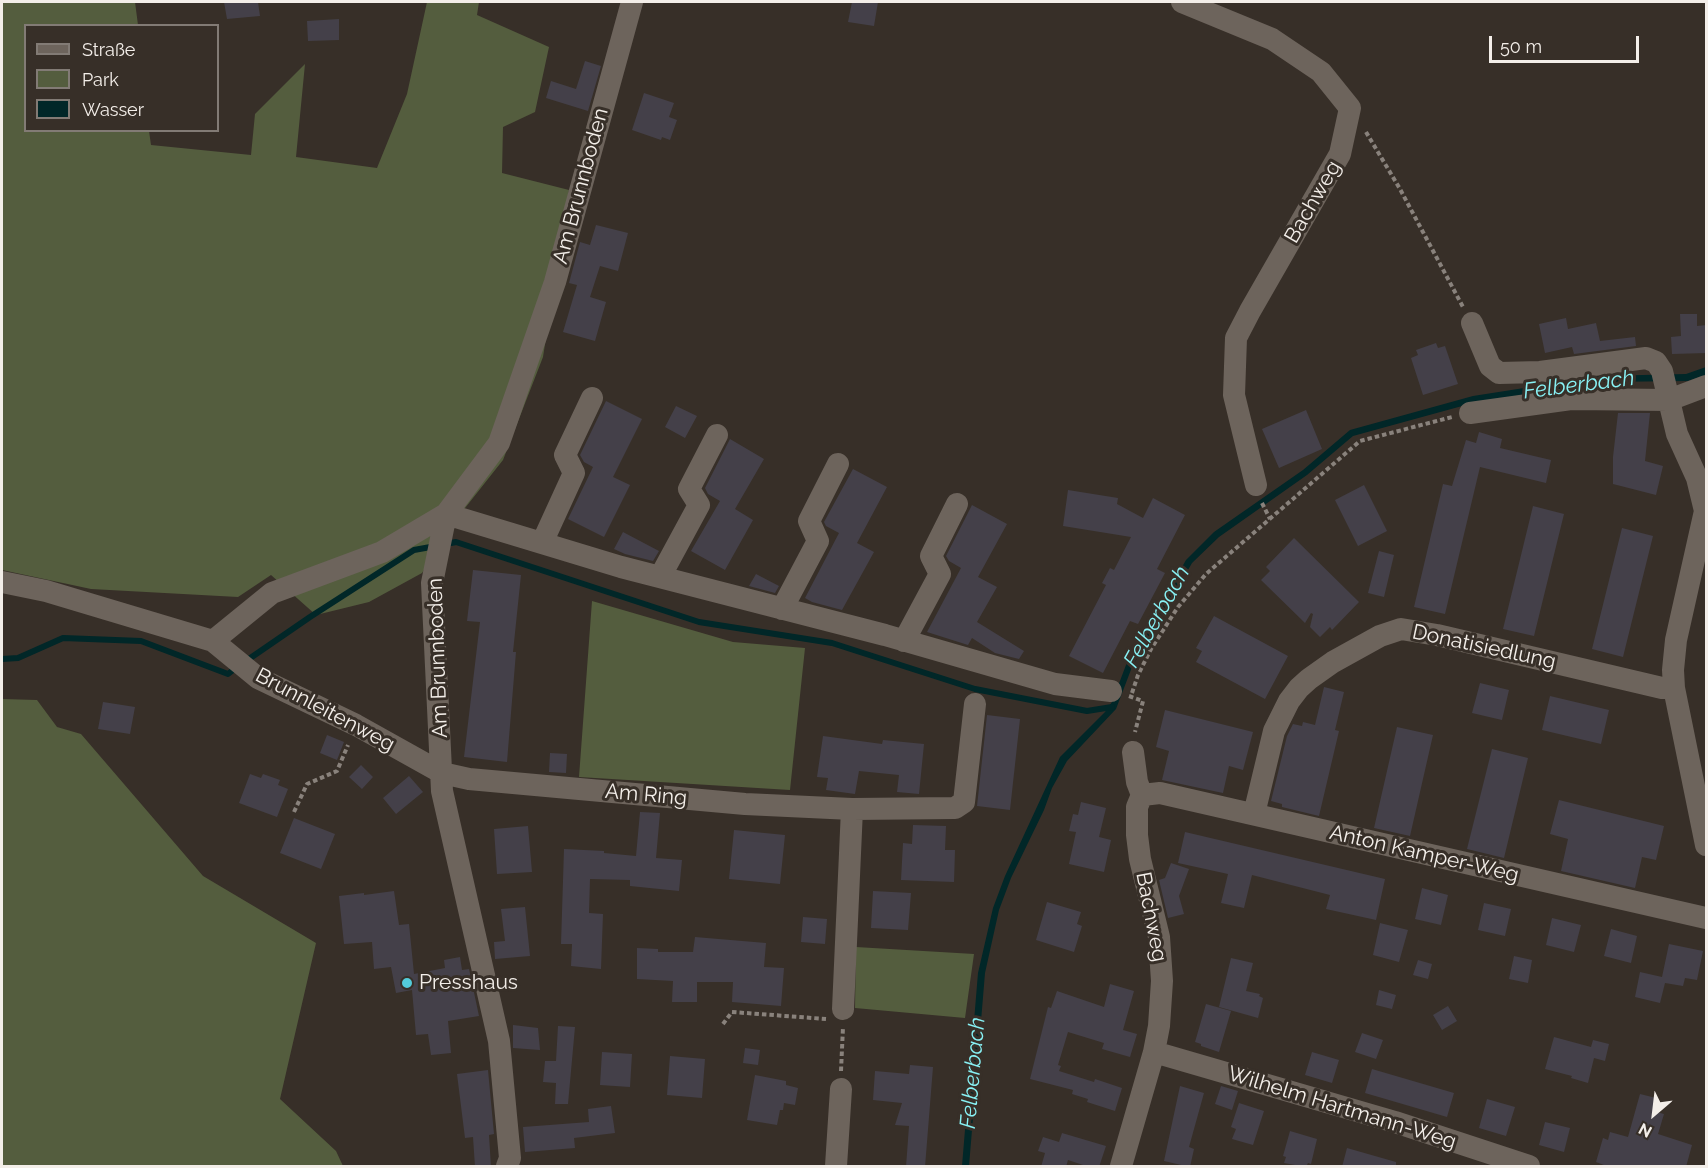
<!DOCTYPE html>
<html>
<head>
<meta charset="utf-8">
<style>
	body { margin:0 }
	#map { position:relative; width:1708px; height:1168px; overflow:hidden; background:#372f28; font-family:Raleway,sans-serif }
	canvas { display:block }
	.frame { position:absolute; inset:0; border:3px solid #f3eee9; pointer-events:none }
	.legend { position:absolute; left:24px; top:24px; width:195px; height:108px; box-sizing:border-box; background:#372f28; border:2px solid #827b75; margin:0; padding:8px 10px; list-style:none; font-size:18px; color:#f3eee9 }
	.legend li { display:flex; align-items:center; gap:12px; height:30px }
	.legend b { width:30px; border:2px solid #827b75 }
	.north { position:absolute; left:1624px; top:1084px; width:60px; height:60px; -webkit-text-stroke:4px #372f28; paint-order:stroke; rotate:208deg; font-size:16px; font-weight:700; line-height:24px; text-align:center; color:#f3eee9 }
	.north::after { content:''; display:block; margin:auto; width:21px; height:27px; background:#f3eee9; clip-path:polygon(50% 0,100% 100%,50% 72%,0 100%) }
	.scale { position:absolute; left:1489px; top:36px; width:150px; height:27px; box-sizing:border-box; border:3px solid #f3eee9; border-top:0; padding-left:8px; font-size:18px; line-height:21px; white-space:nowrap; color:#f3eee9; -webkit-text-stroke:4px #372f28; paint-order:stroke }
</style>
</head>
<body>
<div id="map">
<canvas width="1708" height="1168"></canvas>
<div class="frame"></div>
<ul class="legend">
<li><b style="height:8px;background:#6d645c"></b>Straße</li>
<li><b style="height:16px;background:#545d3e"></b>Park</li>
<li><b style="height:16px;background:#012728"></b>Wasser</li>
</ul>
<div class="north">N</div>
<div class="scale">50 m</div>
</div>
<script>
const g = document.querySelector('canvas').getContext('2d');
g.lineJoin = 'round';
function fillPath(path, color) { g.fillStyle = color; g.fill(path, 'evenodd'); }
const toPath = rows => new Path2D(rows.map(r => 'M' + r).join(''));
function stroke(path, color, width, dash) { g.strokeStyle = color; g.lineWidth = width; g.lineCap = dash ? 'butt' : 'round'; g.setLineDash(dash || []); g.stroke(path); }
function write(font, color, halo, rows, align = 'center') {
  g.font = font + ' Raleway,sans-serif'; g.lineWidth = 6; g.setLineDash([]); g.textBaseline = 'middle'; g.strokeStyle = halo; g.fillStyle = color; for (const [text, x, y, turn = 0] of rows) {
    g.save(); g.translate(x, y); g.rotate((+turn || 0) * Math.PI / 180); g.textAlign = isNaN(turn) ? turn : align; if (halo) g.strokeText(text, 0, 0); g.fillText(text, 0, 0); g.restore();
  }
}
const green = toPath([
	[2,2,135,2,138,25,26,26,26,130,149,131,151,145,251,155,255,114,305,64,296,157,377,168,407,94,427,2,479,2,477,15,549,47,535,112,503,127,502,173,569,190,543,357,503,460,454,522,422,573,369,602,316,615,271,575,238,597,91,589,2,570],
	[592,601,733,642,805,648,790,790,579,777],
	[2,699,37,700,57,727,81,734,203,876,316,943,280,1099,336,1151,343,1166,2,1166],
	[856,947,974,954,965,1018,855,1008]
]);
const water = toPath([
	[1706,367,1706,375,1688,381,1601,382,1473,403,1353,436,1307,475,1219,537,1192,563,1132,667,1116,709,1067,761,1052,788,1044,810,1011,878,999,910,985,973,969,1166,962,1166,978,973,993,908,1005,876,1060,757,1105,712,1112,702,1126,665,1186,560,1214,532,1303,470,1350,430,1473,396,1601,376,1686,374]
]);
const stream = toPath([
	[446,544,456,542,699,622,832,643,975,689,1087,711,1112,707],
	[2,659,18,658,63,638,141,641,228,674,237,667],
	[246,661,310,617,414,550,436,546]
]);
const building = toPath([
	[224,2,258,2,260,16,227,19],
	[852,2,878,2,874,26,848,22],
	[339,19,339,40,308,41,307,21],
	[585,61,601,66,588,111,546,98,551,81,576,89],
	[644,93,674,103,669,117,677,120,670,140,662,137,661,140,632,130],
	[596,225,628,233,618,271,600,266,590,297,606,302,595,341,563,332,577,285,569,283,580,242,590,245],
	[1680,314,1697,314,1697,326,1707,325,1707,353,1672,354,1671,337,1681,336],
	[1566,318,1568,329,1596,323,1600,341,1635,337,1636,346,1574,354,1572,347,1545,353,1539,324],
	[1436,343,1438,348,1445,346,1458,384,1423,395,1411,358,1418,355,1416,350],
	[606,401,642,419,613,477,630,485,604,537,568,519,593,467,584,462,580,455],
	[676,406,697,416,685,438,665,427],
	[1306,410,1322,449,1279,468,1262,429],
	[1618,413,1650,413,1645,461,1663,466,1656,495,1613,484,1613,457],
	[1479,432,1502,439,1500,448,1551,460,1546,483,1480,467,1445,614,1414,607,1443,484,1452,486,1466,440,1476,443],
	[730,439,764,459,735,509,753,520,725,570,691,551,720,501,708,494,705,488],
	[853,469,887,487,857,543,874,552,842,610,812,602,805,598,839,533,826,526,824,522],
	[1364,485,1387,531,1358,546,1335,500],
	[1068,490,1118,498,1117,504,1143,518,1153,498,1185,515,1157,569,1165,573,1138,624,1130,621,1103,673,1069,656,1106,585,1102,583,1110,568,1114,570,1131,537,1063,526],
	[972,505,1007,524,978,577,997,587,977,622,1024,651,1019,659,995,653,972,638,968,645,927,632,961,568,949,561,946,556],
	[1533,506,1564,514,1534,636,1503,629],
	[1622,528,1653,536,1623,657,1592,649],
	[623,532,659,551,653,561,625,554,614,549],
	[1294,538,1359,602,1332,630,1330,627,1320,637,1310,627,1313,614,1311,613,1305,623,1261,580,1270,571,1266,567],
	[1379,551,1394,555,1384,597,1368,593],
	[473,570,521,575,513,652,516,652,507,762,464,757,480,622,467,621],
	[756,574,779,586,775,593,749,586],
	[1214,616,1288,656,1265,699,1196,662,1202,651,1196,648],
	[1480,683,1509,690,1502,720,1472,713],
	[1324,687,1344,692,1335,730,1339,731,1319,816,1282,807,1282,804,1271,801,1287,736,1293,724,1302,726,1303,722,1315,725],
	[1550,696,1609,710,1601,744,1542,730],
	[103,702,135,707,130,734,98,729],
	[1165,710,1253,732,1243,770,1229,766,1223,793,1162,780,1169,751,1156,747],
	[987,715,1020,719,1010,810,977,806],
	[1397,727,1433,735,1410,836,1374,828],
	[327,735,344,742,337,760,320,753],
	[823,736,882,744,883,740,924,744,919,794,897,792,899,775,859,771,855,794,826,790,828,778,817,777],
	[1492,749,1528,758,1504,858,1467,849],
	[550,753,567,754,566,773,549,772],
	[361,765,373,777,362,789,349,777],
	[250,774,261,778,263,774,280,780,278,785,288,789,277,817,239,803],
	[409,776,423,792,396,814,383,798],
	[1559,800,1664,826,1656,860,1642,857,1635,888,1561,871,1568,839,1550,834],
	[1081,802,1106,808,1099,837,1111,840,1104,872,1069,864,1076,832,1069,831,1073,814,1078,815],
	[640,812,660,813,656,858,682,860,679,891,630,886,630,880,590,879,589,913,603,914,601,969,571,966,572,944,561,944,564,849,604,851,604,853,636,856],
	[294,818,335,834,321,869,280,853],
	[913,825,946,826,945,850,955,850,954,882,901,880,903,843,912,844],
	[528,826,532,872,497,874,494,829],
	[734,830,785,835,780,884,729,879],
	[1185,832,1385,879,1376,920,1326,909,1330,895,1252,875,1244,908,1221,903,1228,874,1178,863],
	[1171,863,1189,869,1179,896,1184,914,1168,918,1159,880,1165,878],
	[1422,888,1448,895,1441,925,1415,919],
	[394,891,399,925,409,924,414,974,445,968,444,960,460,957,462,970,469,969,479,1016,448,1021,451,1053,431,1055,428,1034,416,1035,412,990,396,993,391,967,374,969,372,942,344,944,339,896,364,893,364,895],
	[873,891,911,893,908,930,871,928],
	[1047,902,1081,912,1077,924,1082,926,1074,952,1036,940],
	[1484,903,1511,909,1505,936,1478,930],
	[525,907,530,956,495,959,494,942,505,941,501,909],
	[803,917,827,919,825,944,801,942],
	[1552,918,1581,925,1574,952,1546,945],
	[1380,923,1408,930,1399,962,1373,955],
	[1611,929,1637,936,1631,963,1604,956],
	[695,937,766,943,764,967,784,968,781,1006,732,1002,733,982,697,982,697,1002,672,1002,673,981,637,979,637,948,658,949,658,952,693,952],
	[1669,944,1703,951,1697,980,1685,978,1683,986,1665,983,1660,1003,1635,997,1640,972,1662,977],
	[1514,956,1532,960,1528,983,1509,979],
	[1231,958,1253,963,1246,991,1260,994,1259,996,1263,998,1258,1018,1219,1007],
	[1418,960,1432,964,1428,979,1413,975],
	[1110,984,1134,991,1123,1030,1137,1034,1130,1057,1102,1049,1104,1043,1068,1032,1058,1065,1061,1066,1059,1071,1094,1082,1095,1079,1122,1088,1115,1111,1087,1102,1088,1099,1072,1094,1073,1090,1030,1079,1048,1007,1051,1008,1057,991,1104,1007],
	[1379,990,1396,995,1392,1009,1376,1005],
	[1206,1004,1231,1011,1219,1052,1201,1046,1201,1044,1195,1042],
	[1448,1006,1457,1021,1442,1030,1433,1015],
	[513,1025,538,1028,540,1050,513,1048],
	[558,1026,575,1027,568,1104,555,1104,556,1083,543,1082,545,1061,556,1061],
	[1362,1033,1383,1040,1376,1059,1355,1052],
	[1554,1037,1591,1047,1593,1040,1609,1044,1605,1061,1594,1058,1588,1083,1571,1078,1572,1076,1545,1069],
	[745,1048,760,1050,758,1065,743,1063],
	[602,1052,632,1054,630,1087,600,1085],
	[1312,1052,1339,1060,1332,1083,1305,1075],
	[670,1056,705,1059,702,1098,667,1095],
	[910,1065,933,1067,925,1167,906,1167,909,1126,895,1125,902,1103,873,1100,875,1071,909,1074],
	[1372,1069,1454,1093,1447,1117,1365,1093],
	[488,1070,494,1134,489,1135,491,1167,475,1167,473,1137,465,1138,457,1074],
	[755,1075,786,1081,786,1085,798,1088,795,1105,784,1103,783,1110,780,1110,777,1125,747,1120],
	[1180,1086,1204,1093,1189,1147,1194,1149,1190,1167,1164,1161],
	[1221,1086,1238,1091,1232,1110,1215,1104],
	[1640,1094,1656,1098,1653,1111,1664,1114,1658,1134,1692,1145,1686,1167,1609,1167,1596,1162,1603,1138,1608,1140,1610,1132,1628,1137],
	[1487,1099,1515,1107,1506,1136,1479,1128],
	[1239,1103,1264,1111,1253,1145,1232,1139,1236,1129,1231,1127],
	[611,1106,615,1133,574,1138,575,1148,525,1152,523,1127,589,1122,588,1109],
	[1545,1122,1570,1128,1564,1152,1539,1145],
	[1290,1131,1317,1139,1311,1164,1308,1163,1306,1167,1284,1163,1286,1157,1283,1156],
	[1062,1133,1106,1146,1099,1167,1089,1167,1068,1160,1066,1167,1041,1167,1045,1153,1038,1151,1043,1137,1059,1142],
	[1347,1148,1396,1162,1396,1167,1342,1167]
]);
const path = toPath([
	[1366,132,1400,189,1463,307],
	[1262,503,1270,519],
	[1132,693,1138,675,1151,649,1178,607,1206,574,1360,441,1452,417],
	[1129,696,1143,701,1135,732],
	[294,812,307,784,337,771,348,745],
	[723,1024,732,1012,826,1019],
	[841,1071,843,1027]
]);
const minor = toPath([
	[1182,2,1272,39,1321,72,1350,108,1340,154,1250,311,1236,338,1234,395,1256,485],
	[1472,323,1490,366,1499,373,1540,372,1646,358,1656,362,1662,371,1677,434,1697,478,1705,511,1676,640,1673,670,1674,688,1706,845],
	[1470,413,1571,399,1669,400,1706,386],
	[542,543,574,473,565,455,592,398],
	[660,577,699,505,689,489,717,435],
	[2,582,46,591,213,641],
	[782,609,818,541,809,521,838,464],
	[904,641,940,574,931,556,957,504],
	[975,704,964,802,955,808,852,809,745,804,469,779,442,773,356,725,258,678,213,641,272,593,382,552,446,514,621,567,885,635,1055,684,1111,691],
	[1142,795,1160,793,1706,918],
	[1254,814,1274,731,1289,701,1299,688,1309,679,1333,662,1380,636,1401,629,1437,635,1662,688,1674,688],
	[843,1009,852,809],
	[1154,1052,1395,1122,1529,1166],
	[507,1166,510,1158,499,1041,442,791,432,583,446,514,499,443,555,282,632,2],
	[836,1166,841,1089],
	[1121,1166,1154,1052,1159,1026,1162,981,1159,937,1140,859,1137,835,1137,807,1142,795,1137,782,1133,752]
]);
const markers = [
	[407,983,6,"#53cbda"]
];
const streetNames = [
	["Am Brunnboden",581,186,-75],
	["Bachweg",1313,202,-60],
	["Donatisiedlung",1484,647,12],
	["Am Brunnboden",438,658,-92],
	["Brunnleitenweg",325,710,28],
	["Am Ring",646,795,5],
	["Anton Kamper-Weg",1424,854,13],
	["Bachweg",1151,917,79],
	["Wilhelm Hartmann-Weg",1342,1108,17]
];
const poiNames = [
	["Presshaus",419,983]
];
const waterNames = [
	["Felberbach",1579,385,-7],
	["Felberbach",1157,617,-61],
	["Felberbach",973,1073,-85]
];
fillPath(green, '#545d3e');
fillPath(water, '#012728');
stroke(stream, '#012728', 6);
fillPath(building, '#444049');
stroke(path, '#89827c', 4, [4.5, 3]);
stroke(minor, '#6d645c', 22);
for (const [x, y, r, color] of markers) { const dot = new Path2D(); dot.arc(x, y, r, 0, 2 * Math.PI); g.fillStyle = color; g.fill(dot); stroke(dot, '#372f28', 2); }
write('21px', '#f3eee9', '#372f28', streetNames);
write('21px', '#f3eee9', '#372f28', poiNames, 'left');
write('italic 22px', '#88f2f5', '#372f28', waterNames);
</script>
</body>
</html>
